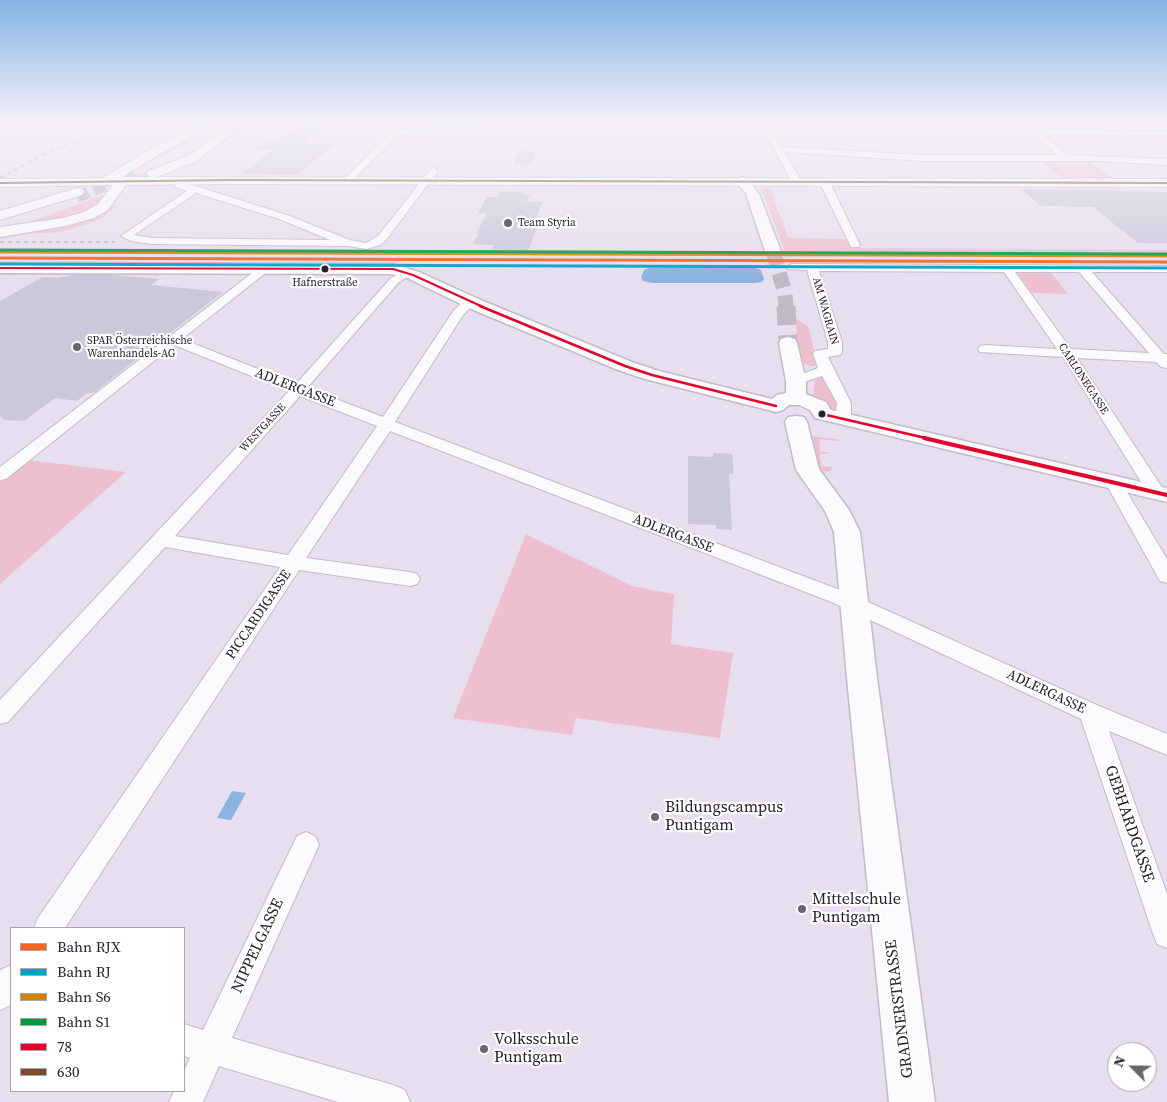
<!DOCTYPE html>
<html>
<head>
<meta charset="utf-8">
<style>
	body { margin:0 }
	#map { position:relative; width:1167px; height:1102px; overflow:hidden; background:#e7deef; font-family:"Source Serif 4",serif }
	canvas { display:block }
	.legend { position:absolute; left:10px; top:927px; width:175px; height:165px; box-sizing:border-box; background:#fff; border:1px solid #a9a6ab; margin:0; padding:6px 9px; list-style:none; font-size:15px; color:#27212c }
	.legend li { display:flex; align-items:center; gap:10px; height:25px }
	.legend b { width:25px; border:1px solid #a9a6ab }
	.north { position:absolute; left:1107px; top:1042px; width:50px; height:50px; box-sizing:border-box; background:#fff; border:1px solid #a9a6ab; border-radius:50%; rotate:293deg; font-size:14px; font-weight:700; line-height:20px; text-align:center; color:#27212c }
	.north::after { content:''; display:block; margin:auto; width:18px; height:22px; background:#6a6370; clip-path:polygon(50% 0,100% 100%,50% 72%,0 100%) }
</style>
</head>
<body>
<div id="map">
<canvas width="1167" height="1102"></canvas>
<ul class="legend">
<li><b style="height:6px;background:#f26522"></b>Bahn RJX</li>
<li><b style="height:6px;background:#02a2c6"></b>Bahn RJ</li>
<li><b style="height:6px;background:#d48107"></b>Bahn S6</li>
<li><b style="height:6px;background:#00983a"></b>Bahn S1</li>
<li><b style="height:6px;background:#e4002b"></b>78</li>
<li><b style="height:6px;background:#7a4b2a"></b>630</li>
</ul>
<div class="north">N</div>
</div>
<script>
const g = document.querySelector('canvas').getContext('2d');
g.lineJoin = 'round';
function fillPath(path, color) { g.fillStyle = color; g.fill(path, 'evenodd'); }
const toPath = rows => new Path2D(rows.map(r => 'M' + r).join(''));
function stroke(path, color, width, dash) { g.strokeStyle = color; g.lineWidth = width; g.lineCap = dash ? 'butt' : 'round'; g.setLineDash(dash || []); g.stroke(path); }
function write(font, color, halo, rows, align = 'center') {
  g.font = font + ' "Source Serif 4",serif'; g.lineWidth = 4.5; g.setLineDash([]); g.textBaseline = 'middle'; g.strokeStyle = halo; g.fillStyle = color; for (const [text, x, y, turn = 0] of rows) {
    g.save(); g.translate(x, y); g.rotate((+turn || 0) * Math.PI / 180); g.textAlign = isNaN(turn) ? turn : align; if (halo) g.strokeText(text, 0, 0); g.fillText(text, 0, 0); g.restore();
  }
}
const green = toPath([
	[239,123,270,123,294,125,291,127,249,126,208,154],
	[199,132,202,132,179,147,128,173,149,173,201,146,220,133,205,148,154,173,134,178,117,178],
	[1039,160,1087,160,1117,181,1066,181],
	[770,187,788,238,848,239,853,248,1167,250,1167,252,785,251,761,189],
	[105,196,97,207,85,214,16,227,97,197],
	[112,206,117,206,100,219,63,232,26,234,0,239,0,235,93,218],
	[1049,270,1068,294,1032,293,1016,271],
	[796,319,808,326,818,366,809,366,802,362,797,343],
	[824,376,839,399,837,412,816,398,813,394,815,380],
	[809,436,839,439,838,441,819,439,820,451,831,453,820,454,821,466,832,467,831,471,826,472,821,470,816,462],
	[28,460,126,472,0,584,0,482],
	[526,534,632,586,674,594,671,644,733,653,720,738,576,718,572,735,453,718]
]);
const water = toPath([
	[649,268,755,268,761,270,764,279,762,282,755,283,652,283,643,281,641,277,644,270],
	[232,791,246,793,231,820,217,818]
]);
const building = toPath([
	[312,123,328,123,304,143,334,144,297,175,241,174,273,150,252,149,290,133,296,133,301,128],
	[518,151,536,152,532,165,514,164],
	[1021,189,1167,192,1167,243,1138,243,1093,207,1041,206],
	[501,191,522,192,521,194,530,194,527,201,542,202,533,227,538,227,528,250,492,250,494,245,473,244,479,233,476,233,487,214,478,213,487,197,497,197],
	[71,275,111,275,159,279,151,285,223,292,93,393,87,393,77,401,55,398,24,421,4,420,0,415,0,301,43,277,57,278],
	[713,453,732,454,734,474,729,474,732,530,716,529,716,525,688,524,688,456,713,457]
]);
const secondaryTunnelFar1 = toPath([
	[773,251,785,294,786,307]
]);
const secondaryTunnel = toPath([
	[786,306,788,343]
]);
const primaryTunnel = toPath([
	[77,197,132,173]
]);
const street = toPath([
	[295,123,303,123,296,131,290,131,289,129,295,123],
	[474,123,505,123,400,135,394,139,350,183,347,184,342,181,388,135,395,131,474,123],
	[760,123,768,123,781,147,923,155,1058,155,1035,135,1041,130,1167,131,1167,135,1043,135,1068,155,1167,159,1167,165,1099,161,923,161,784,152,802,182,797,185,792,182,760,123],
	[1019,123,1027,123,1031,127,1024,129,1019,123],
	[434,168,438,171,386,240,380,245,367,249,348,246,152,244,131,241,121,236,187,191,175,187,175,183,178,182,199,187,287,215,350,240,366,243,378,236,431,169,434,168],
	[196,193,279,219,330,240,152,238,134,235,196,193],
	[826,182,831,185,860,245,859,247,851,247,850,245,821,185,826,182],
	[792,264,1167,266,1167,272,1092,272,1164,354,1167,354,1167,368,1161,367,1156,362,1077,358,1165,492,1162,496,1156,497,1150,496,1063,357,980,352,978,349,980,346,985,345,1057,349,1004,272,819,271,842,342,842,352,840,355,828,357,851,403,851,419,848,422,838,422,835,419,837,403,822,376,796,385,791,384,789,381,791,378,818,368,813,354,815,351,828,349,828,342,807,270,788,269,786,267,792,264],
	[1015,272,1079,272,1149,353,1071,349,1015,272],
	[264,266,270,269,268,271,182,339,296,384,391,278,403,271,411,271,413,273,411,275,399,282,307,388,383,417,454,310,466,299,474,299,476,302,463,315,395,422,848,593,1099,706,1167,734,1167,755,1109,731,1167,894,1167,948,1157,944,1153,934,1081,719,834,603,390,431,306,558,410,572,417,574,420,579,417,584,410,586,299,570,65,928,34,928,38,918,280,567,165,547,8,722,0,724,0,700,289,391,174,345,6,479,0,480,0,467,260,267,264,266],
	[300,396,377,426,288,555,175,536,300,396],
	[1113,477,1119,478,1121,482,1167,559,1167,583,1160,581,1105,482,1107,478,1113,477],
	[306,832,315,836,319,845,232,1038,393,1085,405,1090,410,1102,338,1102,219,1066,203,1102,169,1102,174,1091,184,1091,184,1071,190,1058,184,1056,184,1024,203,1030,297,836,306,832],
	[11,965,11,1005,0,1010,0,970,11,965]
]);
const secondary = toPath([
	[742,177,746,178,759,194,781,251,778,254,773,256,768,254,765,251,746,194,736,181,742,177],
	[0,263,393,264,419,272,483,301,632,362,659,371,772,399,777,395,786,393,786,381,779,343,781,339,788,337,795,339,797,343,806,381,806,394,826,402,831,410,1167,488,1167,502,815,418,810,410,799,405,789,405,783,410,776,412,645,379,618,370,471,309,407,278,392,274,0,273,0,263],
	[796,416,804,417,807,422,819,469,849,510,860,532,877,678,935,1102,889,1102,847,678,834,532,825,511,796,470,785,422,788,417,796,416]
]);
const primary = toPath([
	[203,123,217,123,160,154,122,177,150,177,147,174,148,171,187,156,215,137,227,123,239,123,223,141,195,162,157,177,1167,179,1167,187,229,184,126,185,108,210,94,218,65,226,0,237,0,227,63,218,84,212,98,204,113,185,0,187,0,179,103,178,152,148,203,123],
	[77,188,82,189,84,192,82,195,0,220,0,211,77,188]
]);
const rail = toPath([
	[0,178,48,152,122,123],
	[0,242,115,242]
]);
const bus1Far2 = toPath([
	[0,268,393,269,413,275,483,307]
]);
const bus1Far1 = toPath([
	[480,306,625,366,652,375,776,406],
	[822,414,930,439]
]);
const bus1 = toPath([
	[924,438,1167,495]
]);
const bus2 = toPath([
	[0,183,229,180,1167,183]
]);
const rail1 = toPath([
	[0,258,1167,262]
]);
const rail2 = toPath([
	[0,264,1167,268]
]);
const rail3 = toPath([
	[0,252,1167,256]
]);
const rail4 = toPath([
	[0,250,1167,254]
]);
const markers = [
	[508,223,5,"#6a6370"],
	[325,269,4.5,"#27212c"],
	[77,347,5,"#6a6370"],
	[822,414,4.5,"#27212c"],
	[655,817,5,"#6a6370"],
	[802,909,5,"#6a6370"],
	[484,1049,5,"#6a6370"]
];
const farPoinames = [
	["Team Styria",518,223],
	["SPAR Österreichische",87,341],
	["Warenhandels-AG",87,354]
];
const farBusnames = [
	["Hafnerstraße",325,283]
];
const farStreetnames = [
	["AM WAGRAIN",825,311,74],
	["CARLONEGASSE",1083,379,57],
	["WESTGASSE",263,428,-47]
];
const streetNames = [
	["ADLERGASSE",295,388,21],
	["ADLERGASSE",673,534,21],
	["PICCARDIGASSE",259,615,-56],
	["ADLERGASSE",1046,692,25]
];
const nearPoinames = [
	["Bildungscampus",665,808],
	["Puntigam",665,826],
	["Mittelschule",812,900],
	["Puntigam",812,918],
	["Volksschule",494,1040],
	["Puntigam",494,1058]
];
const nearStreetnames = [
	["GEBHARDGASSE",1129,824,71],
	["NIPPELGASSE",258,946,-65],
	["GRADNERSTRASSE",900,1009,-97]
];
fillPath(green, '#eec0cf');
fillPath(water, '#8cb2df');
fillPath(building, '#cbc8da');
stroke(secondaryTunnelFar1, '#c1b8c8', 15, [15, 8]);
stroke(secondaryTunnel, '#c1b8c8', 19, [19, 10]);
stroke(primaryTunnel, '#c1b8c8', 12, [12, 6]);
stroke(street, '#c2bbc8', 2);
stroke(secondary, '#c2bbc8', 3);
stroke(primary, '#c2bbc8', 2);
fillPath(street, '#fbfafd');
fillPath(secondary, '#fbfafd');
fillPath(primary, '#fbfafd');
stroke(rail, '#bab8bb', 2, [4, 4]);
stroke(bus1Far2, '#e4002b', 2);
stroke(bus1Far1, '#e4002b', 2.5);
stroke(bus1, '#e4002b', 4);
stroke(bus2, '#7a4b2a', 2);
stroke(rail1, '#f26522', 3);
stroke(rail2, '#02a2c6', 3);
stroke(rail3, '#d48107', 3);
stroke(rail4, '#00983a', 3);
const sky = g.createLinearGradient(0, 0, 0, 278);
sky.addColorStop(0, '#83b3e4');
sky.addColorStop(0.44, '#f4f0f8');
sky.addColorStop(1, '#f4f0f800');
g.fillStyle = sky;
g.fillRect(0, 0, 1167, 278);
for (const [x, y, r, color] of markers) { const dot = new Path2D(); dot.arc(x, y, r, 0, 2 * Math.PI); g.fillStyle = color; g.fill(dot); stroke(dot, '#fff', 2); }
write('11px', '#27212c', '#fff', farPoinames, 'left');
write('11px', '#27212c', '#fff', farBusnames);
write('11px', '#27212c', '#fff', farStreetnames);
write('14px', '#27212c', '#fff', streetNames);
write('16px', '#27212c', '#fff', nearPoinames, 'left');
write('16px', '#27212c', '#fff', nearStreetnames);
</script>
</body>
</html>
